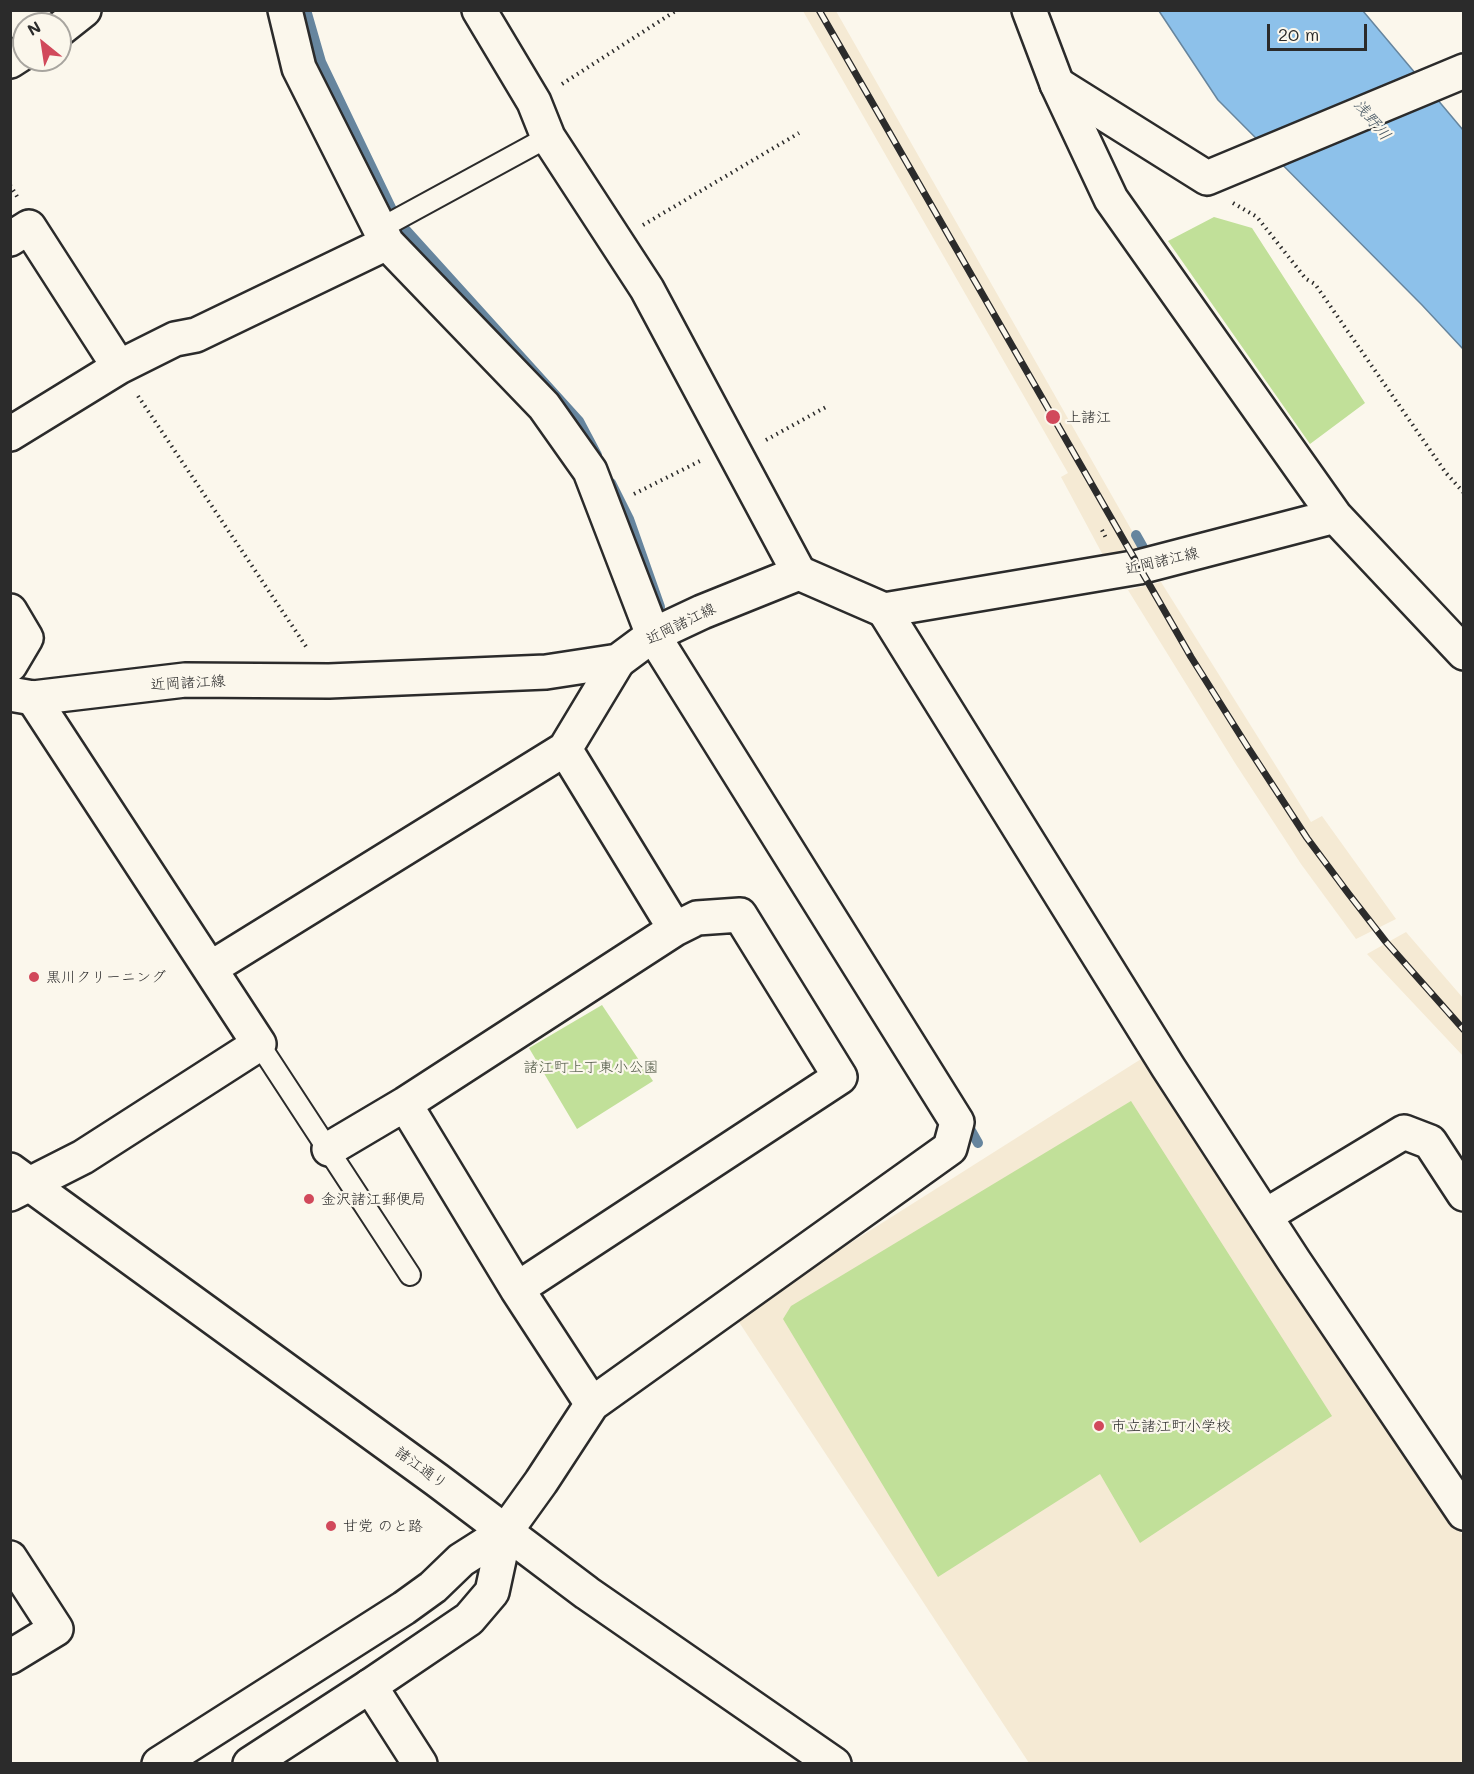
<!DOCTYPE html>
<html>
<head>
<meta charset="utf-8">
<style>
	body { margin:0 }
	#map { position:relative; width:1474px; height:1774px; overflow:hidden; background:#fbf7ec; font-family:Mali,sans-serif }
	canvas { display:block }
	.frame { position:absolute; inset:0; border:12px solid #2b2b2b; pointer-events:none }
	.north { position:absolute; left:12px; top:12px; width:60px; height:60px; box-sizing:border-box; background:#fbf7ec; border:2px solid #a8a59f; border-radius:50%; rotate:330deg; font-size:16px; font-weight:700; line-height:24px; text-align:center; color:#2b2b2b }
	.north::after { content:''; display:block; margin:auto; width:21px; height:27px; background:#d1495b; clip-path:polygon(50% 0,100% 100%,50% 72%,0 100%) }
	.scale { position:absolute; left:1267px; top:24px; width:100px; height:27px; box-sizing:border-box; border:3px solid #2b2b2b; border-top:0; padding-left:8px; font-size:18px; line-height:21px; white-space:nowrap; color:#2b2b2b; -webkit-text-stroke:4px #fbf7ec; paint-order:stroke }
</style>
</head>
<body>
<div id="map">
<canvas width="1474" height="1774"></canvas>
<div class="frame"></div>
<div class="north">N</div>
<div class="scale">20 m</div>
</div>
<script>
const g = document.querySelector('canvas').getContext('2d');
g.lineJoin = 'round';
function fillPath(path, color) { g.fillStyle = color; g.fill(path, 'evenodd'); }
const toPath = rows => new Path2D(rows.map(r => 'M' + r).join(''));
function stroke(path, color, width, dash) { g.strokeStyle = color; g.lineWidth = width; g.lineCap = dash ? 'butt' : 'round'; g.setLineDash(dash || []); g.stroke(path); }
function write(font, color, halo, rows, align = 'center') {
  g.font = font + ' Mali,"Klee One",sans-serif'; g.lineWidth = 4.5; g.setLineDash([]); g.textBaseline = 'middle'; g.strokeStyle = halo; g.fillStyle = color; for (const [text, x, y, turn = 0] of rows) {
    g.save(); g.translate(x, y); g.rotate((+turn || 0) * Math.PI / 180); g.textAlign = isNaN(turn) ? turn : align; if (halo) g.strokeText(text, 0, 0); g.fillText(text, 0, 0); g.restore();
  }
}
const built = toPath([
	[803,11,836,11,1144,552,1105,559,1061,477,1068,473],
	[1161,582,1311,822,1322,816,1396,919,1356,939,1301,864,1235,763,1128,590],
	[1406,932,1463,998,1463,1056,1367,954],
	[1149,1054,1463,1536,1463,1763,1029,1763,735,1316]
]);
const green = toPath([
	[1214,217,1252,228,1365,403,1310,444,1168,241],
	[602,1005,653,1081,577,1129,529,1048],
	[1131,1101,1332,1416,1140,1543,1100,1474,938,1577,783,1319,791,1306]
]);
const water = toPath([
	[1159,11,1363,11,1463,130,1463,349,1422,305,1218,100,1159,11]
]);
const stream = toPath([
	[306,10,321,62,394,214],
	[406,230,579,421,597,455],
	[611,483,629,519,660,607],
	[1136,535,1145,551],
	[965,1120,978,1143]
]);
const path = toPath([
	[562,84,677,10],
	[10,185,18,198],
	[1233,203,1257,217,1306,279,1315,284,1446,473,1464,493],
	[643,225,799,133],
	[138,396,307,648],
	[766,440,826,407],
	[634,494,700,461],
	[1102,530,1106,538]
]);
const lane = toPath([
	[381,228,548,137],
	[259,1044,410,1275]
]);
const street = toPath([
	[285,10,299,68,387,243,544,406,590,471,653,635,957,1122,950,1148,592,1404,541,1482,505,1532],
	[479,10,534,102,548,137,647,289,799,573],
	[60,29,84,10],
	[10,61,24,52],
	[1057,84,1207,178,1464,71],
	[10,239,29,227,119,367],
	[10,434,119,367,175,339,196,335,387,243],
	[884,610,1168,1067,1294,1261,1464,1513],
	[10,611,26,638,10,665],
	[565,749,675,929],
	[211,968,565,749,618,661],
	[405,1104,517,1289,592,1404],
	[329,1149,405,1104,675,929,697,918,740,915,840,1077,517,1289],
	[10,1194,83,1157,259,1044,33,698],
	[1265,1216,1404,1132,1430,1142,1464,1194],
	[10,1558,56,1629,10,1657],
	[370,1686,420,1764]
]);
const secondary = toPath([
	[1029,10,1057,84,1111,199,1335,516,1464,653],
	[10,694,33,698,185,680,329,681,546,672,618,661,653,635,702,612,799,573,884,610,1139,567,1335,516],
	[10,1170,437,1480,587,1593,834,1764],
	[159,1764,404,1608,433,1587,461,1560,505,1532],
	[250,1764,370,1686,469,1619,492,1592,505,1532]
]);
const rail = toPath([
	[819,10,1191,657,1247,746,1307,838,1348,893,1386,942,1464,1030]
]);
const markers = [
	[1053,417,8,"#d1495b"],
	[34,977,6,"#d1495b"],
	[309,1199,6,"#d1495b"],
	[1099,1426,6,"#d1495b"],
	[331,1526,6,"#d1495b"]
];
const poiNames = [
	["上諸江",1066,417],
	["黒川クリーニング",46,977],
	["金沢諸江郵便局",321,1199],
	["市立諸江町小学校",1111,1426],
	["甘党 のと路",343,1526]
];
const streetNames = [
	["近岡諸江線",1162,561,-13],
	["近岡諸江線",681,624,-26],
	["近岡諸江線",188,683,-3],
	["諸江通り",421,1468,36]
];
const parkNames = [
	["諸江町上丁東小公園",591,1067]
];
const waterNames = [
	["浅野川",1372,120,50]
];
fillPath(built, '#f5ead4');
fillPath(green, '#c1e099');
fillPath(water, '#8dc1ea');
stroke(water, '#66859e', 1.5);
stroke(stream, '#66859e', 10);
stroke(lane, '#2b2b2b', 24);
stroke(street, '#2b2b2b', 38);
stroke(secondary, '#2b2b2b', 38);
stroke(path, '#2b2b2b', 4, [1.5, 4.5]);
stroke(lane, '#fbf7ec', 20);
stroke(street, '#fbf7ec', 33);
stroke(secondary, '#fbf7ec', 33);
stroke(rail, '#2b2b2b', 7);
stroke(rail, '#fbf7ec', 4.5, [14]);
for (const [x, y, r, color] of markers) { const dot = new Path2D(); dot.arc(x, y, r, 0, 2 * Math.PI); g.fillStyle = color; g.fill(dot); stroke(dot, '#fbf7ec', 2); }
write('15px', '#2b2b2b', '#fbf7ec', poiNames, 'left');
write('15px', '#2b2b2b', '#fbf7ec', streetNames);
write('15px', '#505846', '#fbf7ec', parkNames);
write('italic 16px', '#485864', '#fbf7ec', waterNames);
</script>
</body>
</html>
